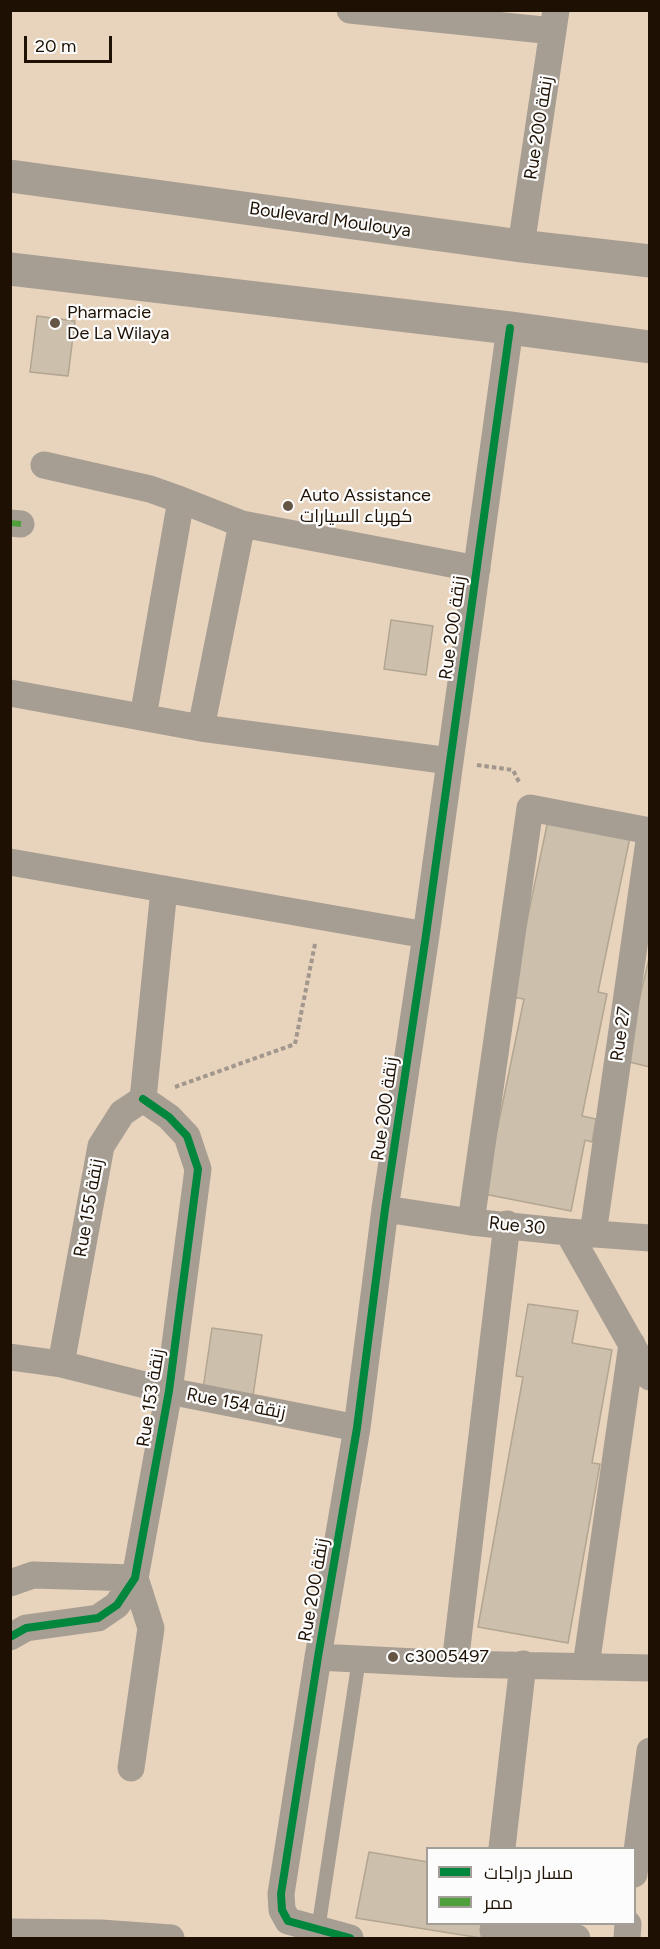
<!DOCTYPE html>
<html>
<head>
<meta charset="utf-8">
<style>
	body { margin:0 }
	#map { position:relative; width:660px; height:1949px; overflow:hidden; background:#e8d3bc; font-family:Figtree,Cairo,sans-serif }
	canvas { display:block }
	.frame { position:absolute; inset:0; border:12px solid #1e1103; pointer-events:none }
	.legend { position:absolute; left:426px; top:1847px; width:210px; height:78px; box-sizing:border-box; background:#fcfcfc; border:2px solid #a39e98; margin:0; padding:8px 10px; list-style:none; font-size:18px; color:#1e1103 }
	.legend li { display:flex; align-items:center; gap:12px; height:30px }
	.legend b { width:30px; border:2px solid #a39e98 }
	.scale { position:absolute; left:24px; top:36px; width:88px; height:27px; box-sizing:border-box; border:3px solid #1e1103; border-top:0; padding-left:8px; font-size:18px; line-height:21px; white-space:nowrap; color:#1e1103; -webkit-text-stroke:4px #fcfcfc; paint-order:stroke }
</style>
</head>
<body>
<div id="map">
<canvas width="660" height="1949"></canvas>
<div class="frame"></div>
<ul class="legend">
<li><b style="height:8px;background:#00873e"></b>مسار دراجات</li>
<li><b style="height:8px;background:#4fa03d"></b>ممر</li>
</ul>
<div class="scale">20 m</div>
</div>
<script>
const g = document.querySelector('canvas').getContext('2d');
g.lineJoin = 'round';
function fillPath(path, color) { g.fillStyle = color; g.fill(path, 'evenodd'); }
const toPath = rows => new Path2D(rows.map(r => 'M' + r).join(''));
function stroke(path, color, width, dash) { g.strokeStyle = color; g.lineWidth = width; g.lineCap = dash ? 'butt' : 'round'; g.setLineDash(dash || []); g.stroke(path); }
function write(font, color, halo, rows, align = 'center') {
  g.font = font + ' Figtree,Cairo,sans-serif'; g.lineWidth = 4.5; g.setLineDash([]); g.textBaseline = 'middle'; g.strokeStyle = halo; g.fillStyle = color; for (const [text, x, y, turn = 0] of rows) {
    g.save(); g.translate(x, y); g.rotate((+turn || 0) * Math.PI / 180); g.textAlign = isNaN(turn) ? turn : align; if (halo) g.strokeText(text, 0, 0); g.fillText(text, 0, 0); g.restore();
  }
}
const building = toPath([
	[37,316,75,321,68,376,30,372,37,316],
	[391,620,433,626,426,675,384,669,391,620],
	[548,820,630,837,598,992,607,994,582,1116,596,1119,592,1142,585,1140,571,1211,484,1194,524,999,511,997,548,820],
	[650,954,650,1067,625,1061,650,954],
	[528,1304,578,1311,572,1343,612,1350,592,1463,600,1464,568,1643,478,1627,523,1377,516,1376,528,1304],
	[212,1328,262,1335,253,1396,203,1389,212,1328],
	[369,1852,428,1862,428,1924,484,1924,481,1938,356,1918,369,1852]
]);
const path = toPath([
	[477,765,513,770,519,782],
	[175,1087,295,1044,315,944]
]);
const service = toPath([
	[318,1930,359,1659]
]);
const minor = toPath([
	[350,10,553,31],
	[521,246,556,10],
	[44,465,150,489,181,500,143,717],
	[181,500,242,524],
	[10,523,21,524],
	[10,693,201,728,450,761],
	[201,728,242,524,477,569],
	[10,862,426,935],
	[385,1209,471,1222,568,1232,650,1238],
	[471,1222,530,808,650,831],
	[568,1232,650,1377],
	[593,1234,650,834],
	[10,1357,61,1364,169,1391,357,1428],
	[61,1364,101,1146,122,1113,143,1099,164,889],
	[10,1583,33,1575,135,1578],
	[10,1637,26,1628,98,1618,117,1605,135,1578,169,1391,198,1169,187,1136,169,1117,143,1099],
	[318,1657,455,1664,650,1668],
	[455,1664,507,1224],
	[586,1666,632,1344],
	[131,1768,151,1628,135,1578],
	[502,1848,523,1664],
	[634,1874,650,1751],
	[493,1930,577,1938],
	[10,1932,101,1933,171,1938],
	[350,1938,288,1921,282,1910,281,1894,318,1657,357,1428,385,1209,426,935,510,328],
	[627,1938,628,1924]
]);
const tertiary = toPath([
	[10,176,521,246,650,261],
	[10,269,510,328,650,347]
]);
const quiet = toPath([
	[10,523,21,524]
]);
const cycleway = toPath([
	[10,1637,26,1628,98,1618,117,1605,135,1578,169,1391,198,1169,187,1136,169,1117,143,1099],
	[350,1938,288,1921,282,1910,281,1894,318,1657,357,1428,385,1209,426,935,510,328]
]);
const markers = [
	[55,323,6,"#655544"],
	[288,506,6,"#655544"],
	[393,1657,6,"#655544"]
];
const streetNames = [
	["Rue 200 زنقة",539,128,-81],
	["Boulevard Moulouya",330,220,8],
	["Rue 200 زنقة",453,628,-82],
	["Rue 27",621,1034,-82],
	["Rue 200 زنقة",385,1109,-82],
	["Rue 155 زنقة",89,1208,-80],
	["Rue 30",517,1226,6],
	["Rue 153 زنقة",151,1398,-81],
	["Rue 154 زنقة",236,1404,11],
	["Rue 200 زنقة",314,1590,-80]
];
const poiNames = [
	["Pharmacie",67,313],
	["De La Wilaya",67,334],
	["Auto Assistance",300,496],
	["كهرباء السيارات",300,517],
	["c3005497",405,1657]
];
fillPath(building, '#ccc0ac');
stroke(building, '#b2a591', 1.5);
stroke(path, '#a1978c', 4, [4.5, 3]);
stroke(service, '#a79e93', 14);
stroke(minor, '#a79e93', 27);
stroke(tertiary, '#a79e93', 33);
stroke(quiet, '#4fa03d', 6, [12, 6]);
stroke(cycleway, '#00873e', 8);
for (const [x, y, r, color] of markers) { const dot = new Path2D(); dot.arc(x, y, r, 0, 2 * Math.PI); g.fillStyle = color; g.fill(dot); stroke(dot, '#fcfcfc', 2); }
write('18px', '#1e1103', '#fcfcfc', streetNames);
write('18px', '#1e1103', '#fcfcfc', poiNames, 'left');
</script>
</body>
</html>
